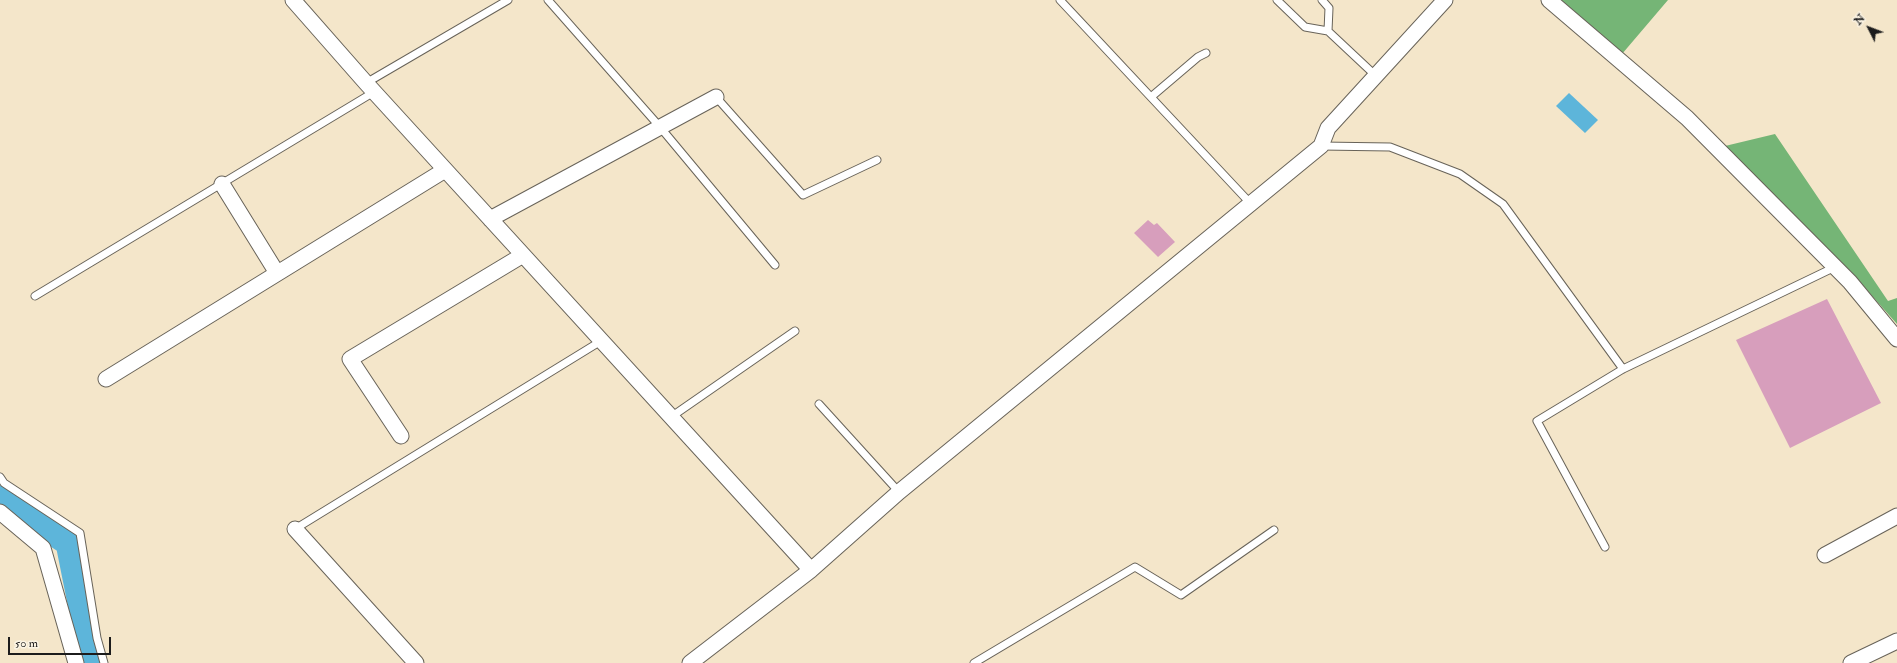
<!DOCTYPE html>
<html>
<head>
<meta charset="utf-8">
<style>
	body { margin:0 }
	#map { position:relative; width:1897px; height:663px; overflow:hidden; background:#f4e6ca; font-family:"IM FELL Double Pica",serif }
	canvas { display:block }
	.north { position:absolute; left:1849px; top:8px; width:40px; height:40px; -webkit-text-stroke:3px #fcf5e5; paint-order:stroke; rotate:312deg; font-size:11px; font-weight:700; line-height:16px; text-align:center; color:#1c1c1c }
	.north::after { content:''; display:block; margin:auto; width:14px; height:18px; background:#1c1c1c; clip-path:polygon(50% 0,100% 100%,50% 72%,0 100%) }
	.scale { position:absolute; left:8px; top:637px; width:103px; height:18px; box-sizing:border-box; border:2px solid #1c1c1c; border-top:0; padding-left:5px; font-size:12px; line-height:14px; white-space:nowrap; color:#1c1c1c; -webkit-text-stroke:3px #fcf5e5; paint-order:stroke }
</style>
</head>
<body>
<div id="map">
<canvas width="1897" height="663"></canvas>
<div class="north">N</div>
<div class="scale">50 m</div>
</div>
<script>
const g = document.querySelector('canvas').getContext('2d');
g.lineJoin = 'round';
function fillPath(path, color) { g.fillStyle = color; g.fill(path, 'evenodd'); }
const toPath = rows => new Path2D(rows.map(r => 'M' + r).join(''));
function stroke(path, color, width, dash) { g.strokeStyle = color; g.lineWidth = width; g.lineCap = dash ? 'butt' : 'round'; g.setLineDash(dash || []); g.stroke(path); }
const forest = toPath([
	[1557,0,1668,0,1622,54],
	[1775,134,1888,301,1897,298,1897,324,1849,270,1725,146]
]);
const water = toPath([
	[1569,93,1598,120,1585,133,1556,106]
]);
const river = toPath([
	[0,498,68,543,92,663]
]);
const building = toPath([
	[1148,220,1154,225,1157,223,1175,242,1158,257,1134,233],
	[1827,299,1881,403,1790,448,1736,340]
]);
const lane = toPath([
	[548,0,660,127,775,265],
	[1060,0,1251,204],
	[1277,0,1305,27,1328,31,1376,76],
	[1322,0,1329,8,1328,31],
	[366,83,508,0],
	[716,97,803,195,877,160],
	[1151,97,1198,57,1206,53],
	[1321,146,1390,147,1460,174,1503,204,1623,369],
	[35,296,374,92],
	[819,404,899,492],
	[671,417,795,331],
	[0,477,4,483,80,533,97,638,104,663],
	[295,529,601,341],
	[1605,547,1537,421,1623,369,1835,267],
	[974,663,1135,567,1181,595,1274,530]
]);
const street = toPath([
	[293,0,366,83,811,570],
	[1549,0,1687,118,1850,282,1897,339],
	[222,184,277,273],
	[490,219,716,97],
	[106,379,445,170],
	[401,436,350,359,523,255],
	[0,512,43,548,76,663],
	[295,529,416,663],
	[1825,555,1897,516],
	[690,663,811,570,899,492,1321,146,1328,128,1445,0],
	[1851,663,1897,641]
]);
fillPath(forest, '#75b576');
fillPath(water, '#5db5da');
stroke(river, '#5db5da', 25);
fillPath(building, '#d79ebc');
stroke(lane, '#686359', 9);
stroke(street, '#686359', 17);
stroke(lane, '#fff', 7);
stroke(street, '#fff', 15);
</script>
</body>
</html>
